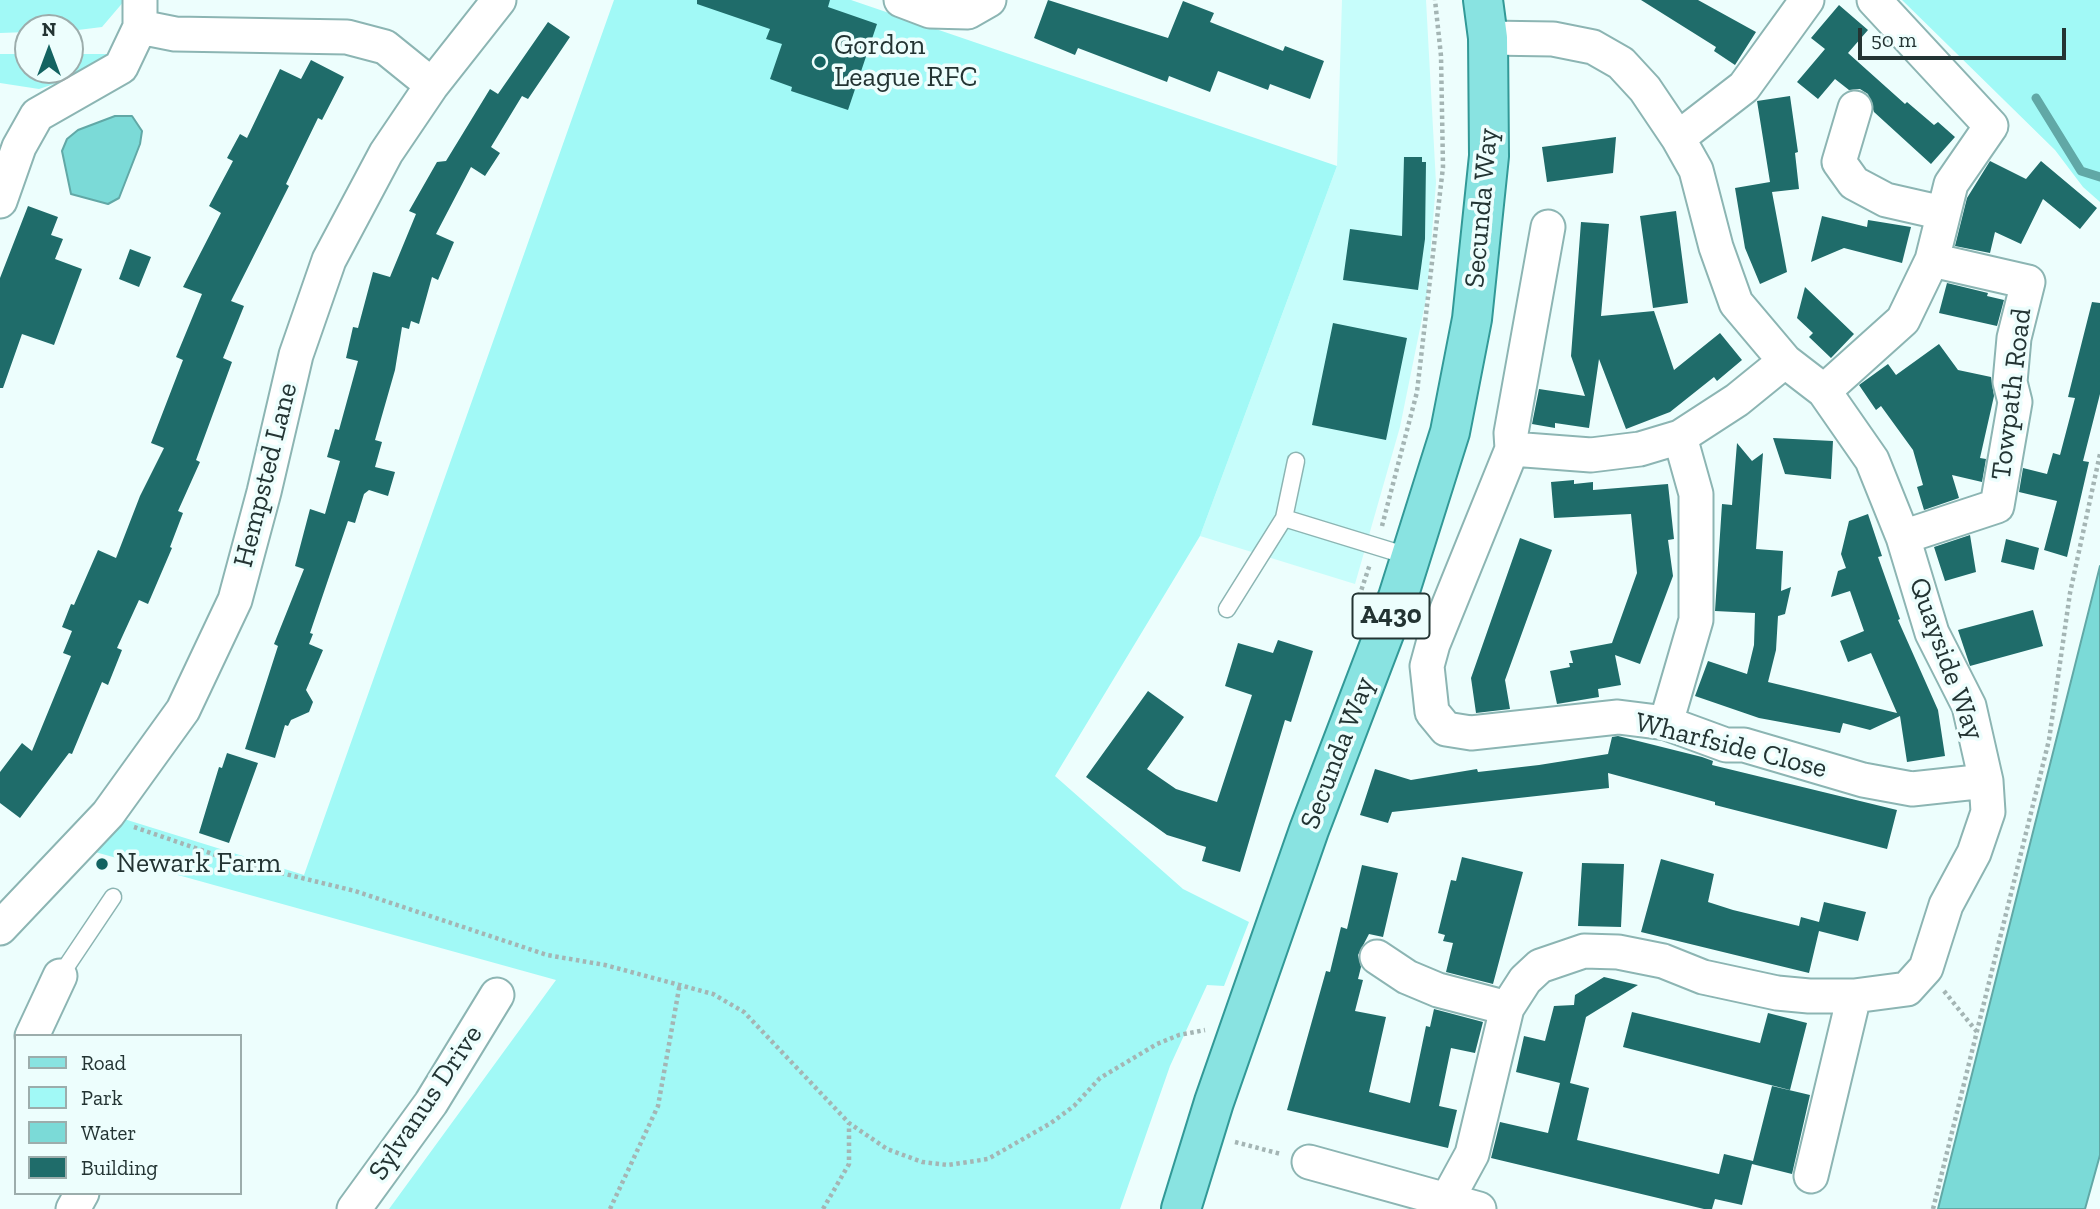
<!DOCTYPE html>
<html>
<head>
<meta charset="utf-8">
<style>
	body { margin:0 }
	#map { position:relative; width:2100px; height:1209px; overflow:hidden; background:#edfefd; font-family:"Zilla Slab",serif }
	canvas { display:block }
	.legend { position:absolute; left:14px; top:1034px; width:228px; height:161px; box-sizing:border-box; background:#edfefd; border:2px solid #9cadac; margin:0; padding:9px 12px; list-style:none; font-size:21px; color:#233433 }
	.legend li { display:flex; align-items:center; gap:14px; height:35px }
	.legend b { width:35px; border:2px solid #9cadac }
	.north { position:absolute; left:14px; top:14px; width:70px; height:70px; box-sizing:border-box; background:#edfefd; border:2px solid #9cadac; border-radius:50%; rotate:0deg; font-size:19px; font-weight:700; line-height:28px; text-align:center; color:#233433 }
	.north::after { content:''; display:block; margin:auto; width:24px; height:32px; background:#136361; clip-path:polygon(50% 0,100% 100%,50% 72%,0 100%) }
	.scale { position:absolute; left:1858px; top:28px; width:208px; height:32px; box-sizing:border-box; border:4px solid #233433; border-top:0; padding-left:9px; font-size:21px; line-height:24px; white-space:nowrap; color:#233433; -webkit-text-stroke:5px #edfefd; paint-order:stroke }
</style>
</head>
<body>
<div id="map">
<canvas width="2100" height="1209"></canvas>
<ul class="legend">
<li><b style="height:9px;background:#89e3e1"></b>Road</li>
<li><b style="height:19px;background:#a1f9f6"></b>Park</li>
<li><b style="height:19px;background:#7bdad7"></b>Water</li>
<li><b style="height:19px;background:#1f6c6a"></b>Building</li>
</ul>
<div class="north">N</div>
<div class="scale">50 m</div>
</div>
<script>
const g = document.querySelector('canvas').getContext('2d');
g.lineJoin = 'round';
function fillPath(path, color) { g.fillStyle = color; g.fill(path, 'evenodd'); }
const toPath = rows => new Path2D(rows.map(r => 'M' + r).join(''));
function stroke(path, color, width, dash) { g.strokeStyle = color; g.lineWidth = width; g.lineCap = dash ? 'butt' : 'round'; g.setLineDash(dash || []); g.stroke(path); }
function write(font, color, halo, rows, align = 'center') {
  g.font = font + ' "Zilla Slab",serif'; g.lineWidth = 7; g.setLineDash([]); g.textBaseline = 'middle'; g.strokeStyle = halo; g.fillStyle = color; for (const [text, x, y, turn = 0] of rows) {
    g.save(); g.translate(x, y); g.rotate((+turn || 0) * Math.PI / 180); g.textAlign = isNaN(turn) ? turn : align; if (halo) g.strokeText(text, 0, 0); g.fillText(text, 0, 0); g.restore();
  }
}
const built = toPath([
	[1342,0,1426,0,1436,183,1427,294,1400,427,1355,584,1200,536,1337,166]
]);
const green = toPath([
	[0,0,125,0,102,27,70,31,70,28,28,28,28,32,0,33],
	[614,0,851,0,1337,166,1200,536,1055,776,1183,889,1249,922,1224,986,1207,985,1170,1066,1120,1209,389,1209,556,980,77,847,108,814,304,875],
	[1902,0,2100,0,2100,202,2083,187,2055,150],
	[0,54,28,54,28,70,70,70,70,54,115,54,96,70,39,89,0,83]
]);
const water = toPath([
	[115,116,132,116,142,131,140,144,119,198,108,204,71,194,62,151,67,139,78,130,115,116],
	[2100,566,2100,1155,2085,1209,1938,1209,2100,566]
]);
const stream = toPath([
	[2036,98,2081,171,2100,177]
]);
const building = toPath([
	[697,0,830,0,828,7,877,24,848,110,791,91,792,87,770,79,782,44,766,39,770,29,697,4],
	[1048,0,1168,38,1183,1,1214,13,1210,22,1283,51,1285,46,1324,61,1310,99,1270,84,1268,90,1218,71,1210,92,1169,76,1167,82,1078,48,1075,55,1034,38],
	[1641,0,1698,0,1756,32,1735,65,1714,51,1716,47],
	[1839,5,1868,30,1848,53,1905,104,1907,102,1934,125,1938,122,1955,137,1931,164,1874,112,1868,94,1860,89,1849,90,1835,79,1818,99,1797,82,1825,49,1811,38],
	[548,22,570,37,528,99,522,96,491,147,500,153,485,176,471,167,436,234,454,242,438,280,432,277,419,324,411,321,409,329,402,327,395,370,375,440,382,442,375,467,395,472,388,496,369,490,364,494,355,523,348,521,310,633,313,634,309,644,323,650,306,690,313,702,309,712,291,720,288,726,285,725,275,758,245,749,278,646,274,644,304,569,295,566,310,509,325,514,340,461,327,457,335,429,339,430,358,361,346,358,353,327,358,328,373,272,390,277,416,214,409,211,437,162,446,161,490,89,498,94],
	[311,60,344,77,322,120,318,118,286,184,289,186,231,301,244,306,223,358,232,362,196,460,200,462,178,511,183,513,170,547,172,548,148,604,139,600,117,648,122,650,108,685,102,682,72,754,69,753,20,818,0,803,0,772,22,743,32,751,71,656,63,653,72,631,62,627,71,604,74,605,98,550,116,558,140,496,164,448,151,443,183,360,176,357,202,294,183,287,221,213,209,206,233,161,227,158,240,134,247,138,280,69,301,79],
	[1790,96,1798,152,1795,153,1799,189,1772,192,1787,272,1760,284,1745,248,1735,188,1770,182,1757,101],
	[1616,137,1613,173,1547,182,1542,147],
	[1404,157,1422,157,1422,162,1426,162,1425,239,1418,290,1343,280,1350,229,1402,236],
	[1990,161,2026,179,2041,161,2097,208,2080,229,2043,199,2021,244,1995,232,1990,253,1955,246,1967,198],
	[28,206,58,217,51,235,63,239,55,259,82,269,54,345,22,334,3,388,0,388,0,278],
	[1676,211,1688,303,1653,308,1640,216],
	[1822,216,1867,227,1868,220,1911,227,1902,263,1844,248,1811,262],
	[1581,222,1609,224,1601,316,1654,311,1674,370,1720,333,1742,360,1717,381,1714,377,1670,412,1626,429,1599,359,1589,428,1555,423,1555,428,1532,424,1539,389,1585,396,1571,356],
	[130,249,151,257,139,287,119,279],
	[1947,283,1988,293,1987,296,2004,300,1997,326,1939,313],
	[1805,287,1854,334,1831,358,1809,337,1813,333,1797,318],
	[2092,302,2100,303,2100,394,2083,461,2089,462,2067,557,2044,550,2057,501,2019,492,2023,468,2047,474,2053,453,2060,455,2075,398,2068,397],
	[1333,323,1407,338,1386,440,1312,425],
	[1939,344,1958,370,1991,377,1994,396,1980,458,1986,459,1982,482,1952,475,1959,498,1924,510,1917,487,1923,485,1913,450,1881,406,1876,410,1859,385,1888,364,1896,375],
	[1773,438,1833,441,1831,479,1785,474],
	[1737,443,1752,461,1763,453,1756,549,1783,551,1781,591,1791,587,1785,614,1778,616,1776,650,1768,682,1897,713,1871,653,1848,662,1840,641,1864,631,1850,591,1831,597,1838,571,1846,568,1841,554,1849,521,1868,514,1882,556,1878,557,1900,619,1898,620,1938,710,1945,756,1907,762,1900,716,1870,730,1843,723,1840,733,1759,718,1695,696,1708,661,1747,674,1754,645,1755,613,1715,611,1722,504,1732,505],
	[1574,480,1574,484,1593,482,1593,490,1668,484,1674,539,1668,540,1673,576,1640,664,1615,655,1621,685,1598,689,1599,697,1557,704,1550,671,1570,667,1569,663,1573,663,1570,651,1612,643,1637,573,1631,514,1554,518,1551,482],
	[1970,535,1976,572,1945,581,1934,547],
	[1520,538,1552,550,1505,680,1510,709,1476,713,1471,678],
	[2006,539,2039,548,2034,570,2001,562],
	[2033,610,2043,646,1970,666,1958,630],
	[1278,640,1313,651,1291,722,1285,720,1240,872,1202,861,1206,847,1167,835,1086,777,1148,691,1184,717,1147,769,1176,789,1217,802,1252,695,1225,686,1238,643,1273,653],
	[1618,736,1702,757,1713,761,1712,765,1897,810,1887,849,1715,805,1715,802,1608,773,1609,788,1392,812,1388,823,1360,815,1375,769,1411,780,1477,769,1478,772,1539,765,1608,754,1612,737],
	[227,753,258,763,229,843,199,833,219,767,222,768],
	[1462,857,1523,872,1493,984,1446,972,1453,943,1443,941,1445,935,1438,933,1451,880,1456,881],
	[1661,859,1714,874,1708,902,1733,910,1799,926,1801,917,1819,922,1824,902,1866,912,1858,941,1819,931,1809,973,1641,932],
	[1582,863,1624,864,1621,927,1578,926],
	[1362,865,1398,873,1383,937,1369,934,1358,955,1361,967,1358,979,1363,980,1355,1011,1386,1017,1369,1092,1410,1103,1426,1026,1430,1027,1434,1009,1483,1022,1475,1053,1451,1048,1439,1106,1457,1110,1448,1148,1287,1110,1326,971,1330,972,1341,927,1347,929],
	[1604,977,1638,985,1586,1017,1570,1083,1589,1088,1577,1140,1719,1174,1724,1154,1753,1161,1772,1086,1810,1095,1792,1174,1752,1164,1742,1205,1715,1199,1712,1209,1704,1209,1491,1158,1500,1122,1548,1133,1560,1083,1516,1072,1524,1036,1545,1041,1554,1006,1574,1005,1575,995],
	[1632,1012,1760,1043,1768,1013,1807,1023,1790,1090,1623,1047]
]);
const path = toPath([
	[1382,526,1417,392,1443,167,1441,56,1435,0],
	[1357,603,1370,564],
	[134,827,236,862,355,891,547,955,605,965,713,994,744,1012,849,1123,887,1149,922,1162,948,1165,988,1159,1051,1123,1074,1106,1100,1078,1157,1044,1179,1035,1205,1030],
	[1944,991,1977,1032],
	[1235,1142,1281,1154],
	[610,1209,658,1106,680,983],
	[823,1209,849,1164,849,1123],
	[1933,1209,2049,740,2070,593,2100,454]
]);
const service = toPath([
	[1296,461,1284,518,1411,557],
	[1227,609,1284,518],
	[60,976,113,897]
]);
const minor = toPath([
	[140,0,140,27,175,34,347,37,385,47,432,85],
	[901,0,930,11,968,12,989,0],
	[1855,108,1839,162,1854,183,1886,200,1943,213],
	[1678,138,1744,87,1807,0],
	[0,201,19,147,37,115,121,67,140,27],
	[1785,361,1737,400,1680,437,1640,449,1591,455,1512,449,1433,644,1427,666,1432,712,1446,729,1471,733,1618,717,1666,723,1726,745,1744,745,1863,780,1912,789,1986,781],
	[1824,391,1903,320,1932,260,1951,184,1991,126,1874,0],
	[1512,449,1511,433,1548,227],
	[1903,537,1997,506,2015,402,2010,382,2014,338,2028,282,1932,260],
	[1666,723,1696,620,1696,494,1680,437],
	[0,928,108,814,183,710,235,600,264,492,296,355,329,260,386,153,432,85,499,0],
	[1377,957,1407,977,1438,990,1507,1008],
	[32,1036,60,976],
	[1309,1162,1479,1209],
	[1811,1176,1854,996],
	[73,1209,82,1193],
	[354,1209,431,1103,497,995],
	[1442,1209,1472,1154,1507,1008,1525,980,1540,966,1584,951,1618,952,1663,961,1703,977,1777,993,1809,996,1854,996,1907,989,1926,968,1946,905,1974,853,1988,812,1986,781,1969,706,1932,633,1903,537,1872,460,1824,391,1785,361,1736,303,1716,247,1696,170,1678,138,1645,89,1621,63,1593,47,1553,39,1488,38]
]);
const primary = toPath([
	[1181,1209,1214,1102,1309,830,1398,597,1450,432,1472,319,1489,156,1488,38,1483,0]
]);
const markers = [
	[820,62,7,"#136361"],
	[102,864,7,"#136361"]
];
const shields = [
	[1391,616,77]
];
const shieldNames = [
	["A430",1391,616]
];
const poiNames = [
	["Gordon",834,46],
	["League RFC",834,78],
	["Newark Farm",116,864]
];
const streetNames = [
	["Secunda Way",1482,208,-85],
	["Towpath Road",2012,394,-83],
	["Hempsted Lane",266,475,-76],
	["Quayside Way",1946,659,70],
	["Wharfside Close",1731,746,14],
	["Secunda Way",1338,753,-69],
	["Sylvanus Drive",426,1103,-56]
];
fillPath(built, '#c7fdfb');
fillPath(green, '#a1f9f6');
fillPath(water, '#7bdad7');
stroke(water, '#61a8a6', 2);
stroke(stream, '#61a8a6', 9);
fillPath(building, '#1f6c6a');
stroke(service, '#8cb5b3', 19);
stroke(minor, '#8cb5b3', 37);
stroke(primary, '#329997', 42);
stroke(path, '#a4b5b4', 4.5, [3.5, 3.5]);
stroke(service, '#fff', 16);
stroke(minor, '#fff', 33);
stroke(primary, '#89e3e1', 38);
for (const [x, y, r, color] of markers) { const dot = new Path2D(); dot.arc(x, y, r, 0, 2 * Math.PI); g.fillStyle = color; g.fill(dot); stroke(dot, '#edfefd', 2.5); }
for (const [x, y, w] of shields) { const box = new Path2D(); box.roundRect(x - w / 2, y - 22.5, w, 45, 5); g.fillStyle = '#edfefd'; g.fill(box); stroke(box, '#233433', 2); }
write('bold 26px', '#233433', null, shieldNames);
write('28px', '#233433', '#edfefd', poiNames, 'left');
write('28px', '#233433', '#edfefd', streetNames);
</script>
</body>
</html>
